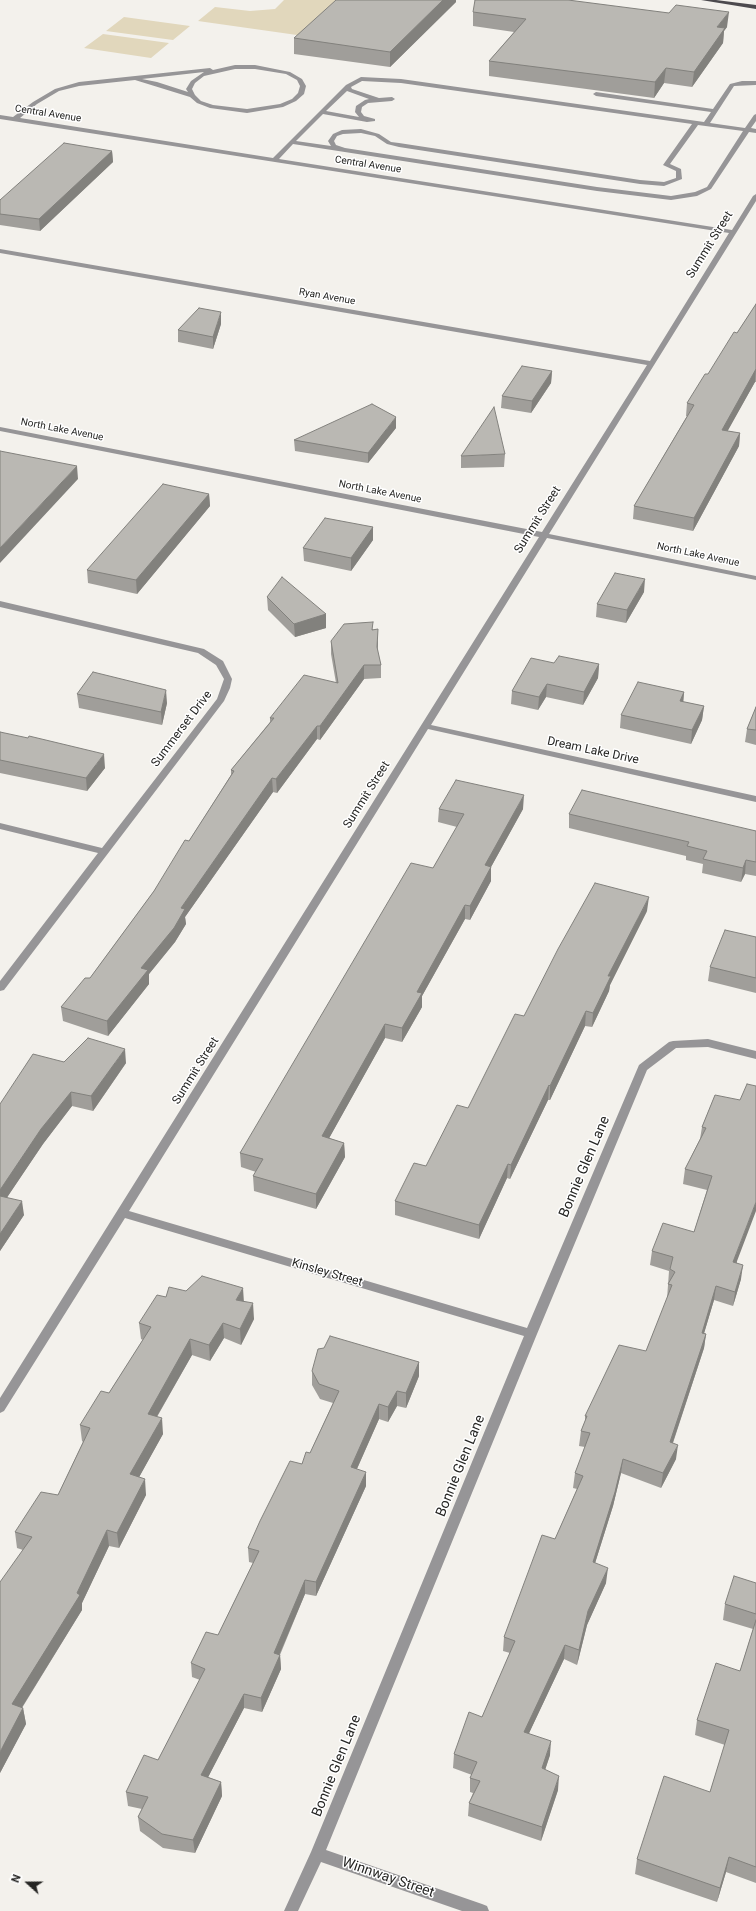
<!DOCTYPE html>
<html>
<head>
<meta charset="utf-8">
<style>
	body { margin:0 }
	#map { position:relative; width:756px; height:1911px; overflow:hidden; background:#f3f1ec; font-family:Roboto,sans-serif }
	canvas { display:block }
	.north { position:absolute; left:8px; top:1863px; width:40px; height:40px; -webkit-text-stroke:3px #fff; paint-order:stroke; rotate:291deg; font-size:11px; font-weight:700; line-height:16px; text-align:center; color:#252523 }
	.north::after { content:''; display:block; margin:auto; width:14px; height:18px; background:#252523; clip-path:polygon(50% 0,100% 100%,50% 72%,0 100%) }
</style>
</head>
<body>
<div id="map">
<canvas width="756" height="1911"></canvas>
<div class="north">N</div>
</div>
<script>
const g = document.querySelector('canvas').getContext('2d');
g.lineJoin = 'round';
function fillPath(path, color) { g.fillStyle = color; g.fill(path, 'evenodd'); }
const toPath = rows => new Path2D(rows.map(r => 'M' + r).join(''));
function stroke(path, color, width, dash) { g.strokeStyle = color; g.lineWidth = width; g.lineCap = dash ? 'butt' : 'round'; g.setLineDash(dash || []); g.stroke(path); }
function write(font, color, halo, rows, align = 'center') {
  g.font = font + ' Roboto,sans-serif'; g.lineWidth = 3; g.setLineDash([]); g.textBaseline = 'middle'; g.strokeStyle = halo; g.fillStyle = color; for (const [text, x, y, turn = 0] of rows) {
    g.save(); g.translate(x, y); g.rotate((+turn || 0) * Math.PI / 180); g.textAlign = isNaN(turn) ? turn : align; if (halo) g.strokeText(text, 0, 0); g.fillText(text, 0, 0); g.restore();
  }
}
const green = toPath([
	[284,0,343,0,304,36,198,21,215,7,250,11,275,9],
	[124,17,190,26,173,40,106,31],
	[103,34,169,43,151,58,84,48]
]);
const minor = toPath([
	[235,65,255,65,290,72,302,79,306,86,304,94,296,101,283,107,247,113,210,108,197,103,190,97,135,80,79,86,59,91,37,104,20,118,273,158,346,85,361,77,401,79,704,122,711,112,596,96,593,94,596,92,713,109,730,84,742,81,756,81,756,85,734,86,710,123,745,128,754,115,756,114,756,121,751,128,756,129,756,133,749,132,711,189,697,196,671,200,597,191,293,144,279,159,732,230,753,196,756,194,756,201,549,534,756,576,756,580,547,538,431,725,756,796,756,802,428,729,129,1211,527,1328,639,1065,669,1042,673,1041,708,1039,756,1051,756,1059,708,1047,676,1048,647,1070,537,1334,326,1850,482,1904,487,1906,489,1911,462,1911,321,1862,298,1911,284,1911,311,1852,524,1336,125,1218,4,1411,0,1413,0,1398,539,537,0,431,0,427,542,532,647,365,0,253,0,249,650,361,729,233,0,119,0,115,13,117,33,102,55,89,79,82,210,68,213,70,235,65],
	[235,69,255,69,286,74,297,80,300,86,298,93,292,99,280,104,247,109,213,105,201,101,195,95,192,89,195,83,204,76,235,69],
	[204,72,191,81,186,89,188,92,157,82,142,79,204,72],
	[362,81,401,83,692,124,663,165,676,171,676,178,664,182,640,180,399,143,391,142,379,134,361,129,342,130,333,134,328,141,331,146,296,141,323,114,367,122,375,121,375,119,364,116,361,112,362,107,368,103,392,101,395,99,392,97,379,98,352,89,351,87,362,81],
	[347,91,369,99,365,100,356,106,355,112,359,117,326,111,347,91],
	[698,125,743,131,707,187,695,192,671,196,597,187,345,148,336,145,334,141,337,136,343,134,361,133,375,136,387,144,399,147,640,184,664,186,682,179,681,169,670,164,698,125],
	[0,601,204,649,223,661,232,679,230,688,224,701,4,990,0,991,0,981,98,853,0,829,0,823,102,848,217,699,224,679,216,665,198,653,0,607,0,601]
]);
const major = toPath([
	[701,0,716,0,756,5,756,9,701,0]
]);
const wall = toPath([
	[456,2,390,67,294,54,294,38],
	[473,12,727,27,724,31,723,43,692,87,664,83,654,98,489,76,489,61,514,32,473,26],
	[112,151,113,162,40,231,0,225,0,200],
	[756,304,756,382,755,382,727,431,740,433,739,446,693,531,633,519,634,506,687,416,686,416,687,403,708,374,737,333],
	[221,324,213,349,178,342,178,330],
	[552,371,551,383,531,413,501,408,502,396],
	[396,428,368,463,295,451,294,440],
	[505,454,504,467,461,468,461,456],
	[209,494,210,506,137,594,88,583,87,570],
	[373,527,373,540,351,571,304,561,303,548],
	[644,592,626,623,596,617,597,604],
	[267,597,326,614,326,628,295,637,268,610],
	[373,629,378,643,377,650,381,665,381,678,364,679,320,740,317,739,277,793,273,792,185,917,186,924,175,942,149,974,149,984,108,1036,63,1021,61,1007,90,978,154,891,189,841,231,775,231,770,270,722,270,718,336,683,331,654,331,641],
	[554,663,599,664,598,678,583,705,546,697,538,710,511,704,512,691],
	[684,692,683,702,704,706,702,720,691,744,620,728,621,715],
	[77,694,167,703,162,725,79,708],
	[756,707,756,745,745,742,747,729],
	[0,732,105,768,87,791,0,773],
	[439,809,523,809,491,867,491,881,470,920,465,919,422,996,422,1007,402,1042,385,1038,329,1138,344,1143,345,1157,316,1209,254,1191,253,1176,256,1172,241,1167,240,1153,433,868,457,827,438,822],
	[569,814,756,831,756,876,745,874,741,882,702,873,703,864,686,860,686,856,569,828],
	[647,911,610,985,609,991,592,1027,585,1026,550,1100,548,1100,510,1179,507,1178,479,1239,395,1215,395,1201,426,1166,468,1108,524,1016],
	[756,937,756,993,708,981,710,967],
	[64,1062,126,1063,93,1111,72,1106,43,1144,7,1197,24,1215,0,1251,0,1104],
	[715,1095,737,1263,741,1279,733,1306,714,1300,704,1333,706,1334,704,1348,673,1443,676,1459,661,1488,621,1473,613,1506,595,1563,606,1583,587,1625,577,1665,564,1659,529,1733,550,1755,545,1770,558,1790,541,1841,468,1816,469,1803,473,1793,470,1792,470,1778,472,1775,453,1768,454,1754,482,1717,510,1653,503,1651,504,1637,555,1539,577,1489,573,1488,575,1473,585,1447,579,1446,581,1431,585,1421,585,1416,646,1351,667,1299,669,1271,650,1265,652,1251,694,1232,707,1190,683,1184,685,1169,700,1139,702,1127],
	[166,1297,244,1302,254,1319,241,1345,224,1338,210,1361,192,1355,157,1417,163,1434,139,1477,146,1495,119,1548,109,1546,82,1603,82,1610,22,1708,23,1708,26,1724,0,1773,23,1550,17,1548,15,1532,58,1495,83,1442,82,1441,80,1425,109,1393,143,1340,141,1339,139,1323],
	[419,1362,419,1376,406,1408,397,1406,388,1422,379,1419,357,1469,366,1486,316,1596,305,1594,280,1655,281,1669,262,1712,244,1708,208,1777,221,1782,222,1796,195,1853,163,1848,140,1831,138,1817,142,1809,128,1806,126,1792,158,1760,200,1680,192,1677,191,1663,218,1635,253,1563,249,1562,248,1548,302,1464,310,1453,333,1403,320,1399,312,1385,312,1371],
	[756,1583,756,1883,726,1872,717,1902,635,1874,637,1859,710,1792,725,1745,695,1735,697,1720,740,1671,753,1629,723,1620,725,1604]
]);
const shadedWall = toPath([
	[443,0,456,0,456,2,390,67,390,52],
	[729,12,727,27,724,31,723,43,692,87,694,72,717,27],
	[666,68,664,83,654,98,655,82],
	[112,151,113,162,40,231,39,219],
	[221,312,221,324,213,349,213,337],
	[756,369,755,382,721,443,722,430],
	[552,371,551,383,531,413,532,401],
	[396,417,396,428,368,463,368,453],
	[740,433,739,446,693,531,694,518],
	[77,466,78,479,0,563,0,548],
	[209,494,210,506,137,594,136,580],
	[373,527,373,540,351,571,351,558],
	[645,579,644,592,626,623,627,610],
	[326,614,326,628,295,637,294,624],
	[378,629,378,643,377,661,377,647],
	[599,664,598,678,583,705,584,692],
	[364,665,364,679,320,740,320,726],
	[547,684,546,697,538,710,539,697],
	[166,690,167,703,162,725,161,712],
	[684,692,683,706,680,701],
	[704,706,702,720,691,744,692,730],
	[317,726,317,739,277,793,276,779],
	[104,754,105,768,87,791,86,778],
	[272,778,273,792,185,917,186,924,175,942,149,974,149,984,108,1036,107,1021,141,968,181,908],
	[524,795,523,809,491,867,491,881,470,920,470,906,485,865],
	[746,860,745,874,741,882,743,868],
	[649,897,647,911,610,985,609,991,592,1027,593,1013,608,976],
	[465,905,465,919,422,996,422,1007,402,1042,402,1028,417,992],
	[586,1011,585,1026,550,1100,550,1086],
	[385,1024,385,1038,322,1151,322,1136],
	[125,1049,126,1063,93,1111,91,1096],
	[549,1085,548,1100,510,1179,511,1165],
	[71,1092,72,1106,43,1144,0,1208,0,1190,41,1129],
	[344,1143,345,1157,316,1209,316,1194],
	[508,1164,507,1178,479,1239,479,1225],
	[22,1201,24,1215,0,1251,0,1234],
	[756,1202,756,1211,731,1277,733,1262],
	[743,1265,741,1279,733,1306,735,1292],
	[716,1286,714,1300,700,1347,702,1333],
	[243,1288,244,1303,236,1300],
	[253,1303,254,1319,241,1345,240,1329],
	[223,1323,224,1338,210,1361,209,1345],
	[706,1334,704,1348,668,1457,670,1442],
	[190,1339,192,1355,149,1430,148,1414],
	[419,1362,419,1376,406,1408,406,1393],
	[397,1391,397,1406,388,1422,388,1407],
	[379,1404,379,1419,351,1482,351,1467],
	[162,1418,163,1434,132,1490,130,1474],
	[678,1445,676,1459,661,1488,663,1473],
	[623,1459,621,1473,613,1506,591,1576,593,1562],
	[366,1472,366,1486,316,1596,316,1582],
	[145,1479,146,1495,119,1548,117,1533],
	[107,1530,109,1546,82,1603,82,1610,14,1720,12,1704,77,1593],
	[608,1568,606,1583,587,1625,577,1665,579,1650,588,1611],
	[305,1580,305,1594,274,1667,274,1653],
	[565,1645,564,1659,523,1746,524,1732],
	[280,1655,281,1669,262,1712,261,1698],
	[244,1694,244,1708,202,1789,201,1775],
	[23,1708,26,1724,0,1773,0,1752],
	[551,1741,550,1755,541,1782,542,1768],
	[559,1776,558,1790,541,1841,542,1827],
	[221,1782,222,1796,195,1853,193,1840],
	[729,1857,726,1872,717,1902,720,1888]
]);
const building = toPath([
	[336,0,443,0,390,52,294,38,336,0],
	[475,0,568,0,669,13,676,5,729,12,717,27,725,28,694,72,666,68,655,82,489,61,526,19,473,12,475,0],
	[64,143,112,151,39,219,0,214,0,200,64,143],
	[756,304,756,369,722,430,740,433,694,518,634,506,694,405,687,403,705,374,708,374,734,332,737,333,756,304],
	[199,308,221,312,213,337,178,330,199,308],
	[522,366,552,371,532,401,502,396,522,366],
	[372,404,396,417,368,453,294,440,372,404],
	[494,407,505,454,461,456,494,407],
	[0,451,77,466,0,548,0,451],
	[163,484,209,494,136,580,87,570,163,484],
	[325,518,373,527,351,558,303,548,325,518],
	[615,573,645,579,627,610,597,604,615,573],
	[282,577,326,614,294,624,267,597,282,577],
	[373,622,372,630,378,629,377,647,381,665,364,665,320,726,317,726,276,779,272,778,181,908,185,909,174,928,141,968,148,970,107,1021,61,1007,85,978,90,978,154,891,185,840,189,841,234,771,231,770,274,718,270,718,304,675,338,683,331,641,344,624,373,622],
	[559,656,599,664,584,692,547,684,539,697,512,691,531,658,554,663,559,656],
	[93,672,166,690,161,712,77,694,93,672],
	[638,682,684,692,680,701,704,706,692,730,621,715,638,682],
	[756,707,756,730,747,729,756,707],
	[0,732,28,738,29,736,104,754,86,778,0,760,0,732],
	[456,780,524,795,485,865,491,867,470,906,465,905,417,992,422,993,402,1028,385,1024,322,1136,344,1143,316,1194,253,1176,263,1159,240,1153,411,863,433,868,464,814,439,809,456,780],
	[582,790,756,831,756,862,746,860,743,868,703,859,707,851,687,846,689,842,569,814,582,790],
	[595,883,649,897,608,976,611,976,593,1013,586,1011,550,1086,549,1085,511,1165,508,1164,479,1225,395,1201,414,1163,426,1166,457,1105,468,1108,515,1014,524,1016,558,949,595,883],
	[725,930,756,937,756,978,710,967,725,930],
	[88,1038,125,1049,91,1096,71,1092,41,1129,0,1190,0,1104,33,1054,64,1062,88,1038],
	[747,1084,756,1086,756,1202,733,1262,743,1265,735,1292,716,1286,702,1333,706,1334,670,1442,678,1445,663,1473,623,1459,615,1492,593,1562,608,1568,588,1611,579,1650,565,1645,524,1732,551,1741,542,1768,559,1776,542,1827,469,1803,480,1781,470,1778,477,1762,454,1754,469,1712,482,1717,515,1641,504,1637,542,1535,555,1539,583,1476,575,1473,590,1433,581,1431,587,1416,585,1416,619,1345,646,1351,672,1285,668,1284,675,1272,670,1269,673,1257,652,1251,663,1223,694,1232,712,1176,685,1169,706,1128,702,1127,715,1095,740,1100,747,1084],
	[0,1196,22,1201,0,1234,0,1196],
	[202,1276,243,1288,236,1300,253,1303,240,1329,223,1323,209,1345,190,1339,148,1414,162,1418,130,1474,145,1479,117,1533,107,1530,77,1593,80,1595,12,1704,23,1708,0,1752,0,1582,32,1537,15,1532,41,1492,58,1495,90,1428,80,1425,101,1391,109,1393,151,1327,139,1323,157,1295,166,1297,169,1287,186,1291,202,1276],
	[330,1336,419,1362,406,1393,397,1391,388,1407,379,1404,351,1467,366,1472,316,1582,305,1580,274,1653,280,1655,261,1698,244,1694,201,1775,221,1782,193,1840,162,1834,138,1817,148,1797,126,1792,144,1755,158,1760,205,1669,191,1663,206,1632,218,1635,259,1551,248,1548,260,1521,290,1461,302,1464,306,1452,310,1453,339,1391,319,1384,312,1371,318,1349,324,1348,330,1336],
	[734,1576,756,1583,756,1614,725,1604,734,1576],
	[756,1620,756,1867,729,1857,720,1888,637,1859,664,1776,710,1792,729,1730,697,1720,716,1663,740,1671,756,1620]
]);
const farStreetnames = [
	["Central Avenue",48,114,9],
	["Central Avenue",368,165,9],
	["Ryan Avenue",327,297,10],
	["North Lake Avenue",62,430,11],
	["North Lake Avenue",380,492,11],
	["North Lake Avenue",698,555,12]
];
const streetNames = [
	["Summit Street",710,245,-58],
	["Summit Street",538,520,-58],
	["Summerset Drive",182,729,-53],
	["Dream Lake Drive",593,751,12],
	["Summit Street",367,795,-58],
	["Summit Street",196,1071,-58],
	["Kinsley Street",327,1273,16]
];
const nearStreetnames = [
	["Bonnie Glen Lane",585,1167,-67],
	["Bonnie Glen Lane",461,1466,-68],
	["Bonnie Glen Lane",337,1766,-68],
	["Winnway Street",388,1878,19]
];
fillPath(green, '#e1d7bc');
fillPath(minor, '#969597');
fillPath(major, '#4c4a4e');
fillPath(wall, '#a09e9a');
fillPath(shadedWall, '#82817d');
fillPath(building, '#bab8b3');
stroke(building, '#82817d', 1);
write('10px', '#252523', '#fff', farStreetnames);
write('12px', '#252523', '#fff', streetNames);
write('14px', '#252523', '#fff', nearStreetnames);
</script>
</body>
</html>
